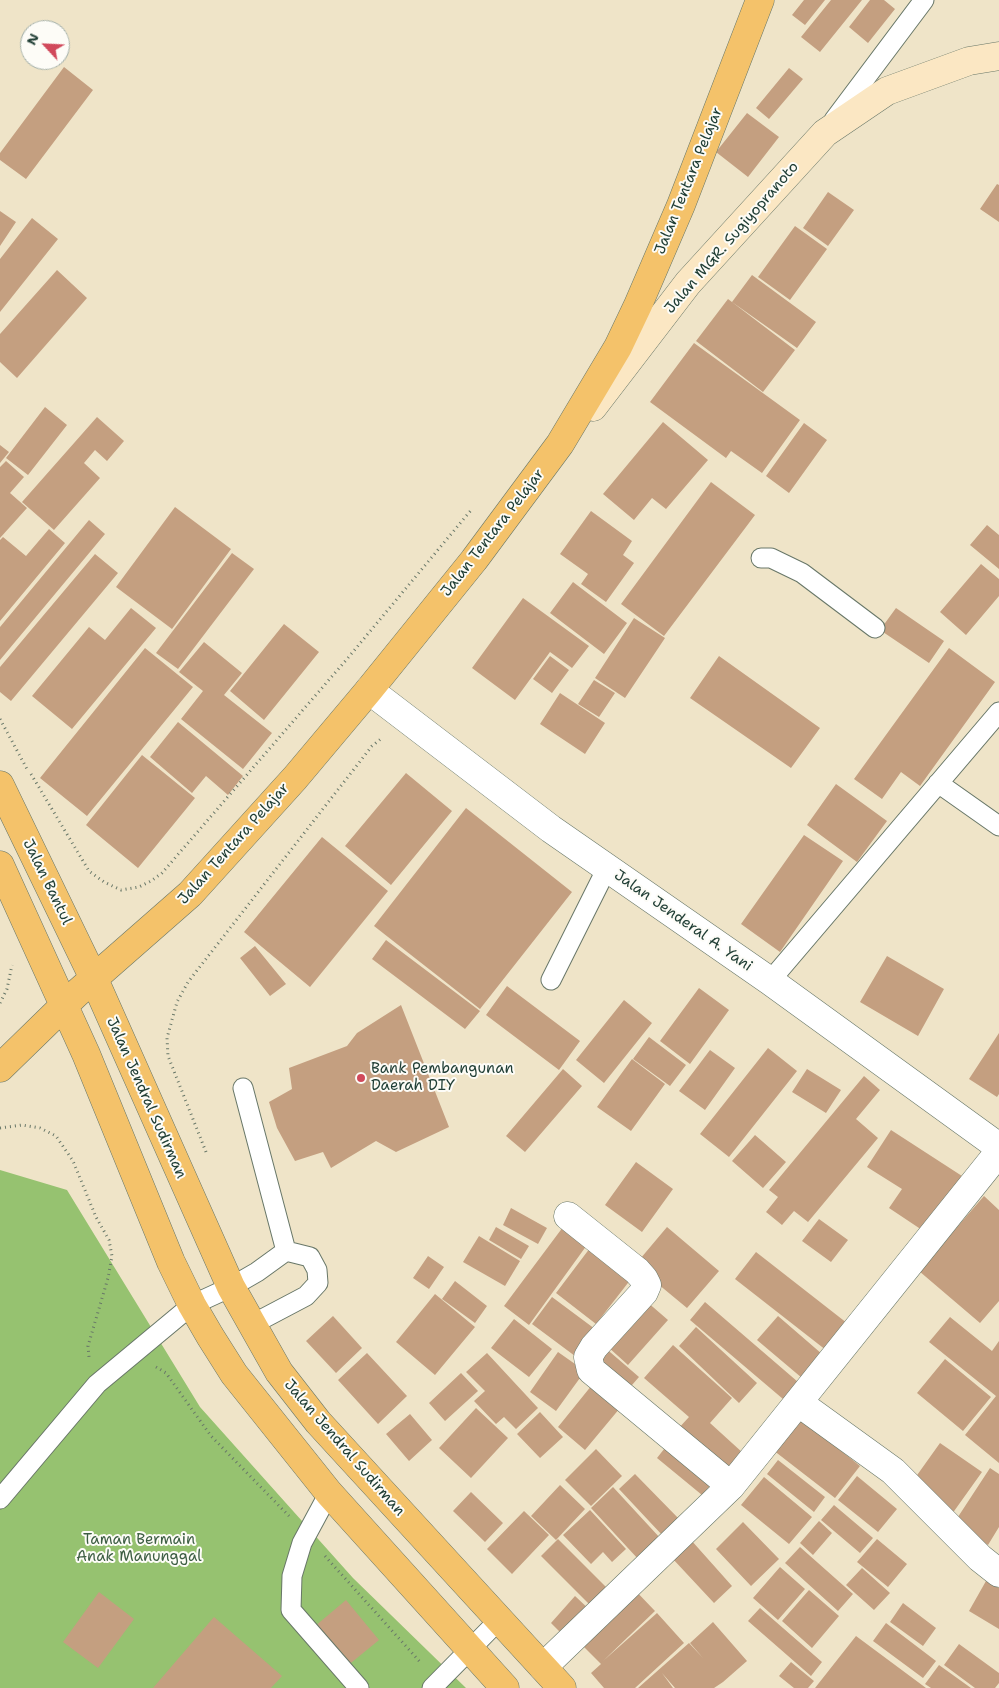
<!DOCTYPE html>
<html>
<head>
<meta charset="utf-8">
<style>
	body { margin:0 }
	#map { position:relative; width:999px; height:1688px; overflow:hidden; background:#efe4c8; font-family:"Shantell Sans",sans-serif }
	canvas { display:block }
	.north { position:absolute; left:20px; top:20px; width:50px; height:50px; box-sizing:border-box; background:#fdfcf7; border:1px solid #a4b0a9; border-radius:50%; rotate:295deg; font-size:14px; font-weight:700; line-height:20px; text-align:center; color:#1f3d34 }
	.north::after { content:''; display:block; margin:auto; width:18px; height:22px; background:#d1495b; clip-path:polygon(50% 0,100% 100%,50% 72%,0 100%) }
</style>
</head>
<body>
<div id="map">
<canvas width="999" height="1688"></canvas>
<div class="north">N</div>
</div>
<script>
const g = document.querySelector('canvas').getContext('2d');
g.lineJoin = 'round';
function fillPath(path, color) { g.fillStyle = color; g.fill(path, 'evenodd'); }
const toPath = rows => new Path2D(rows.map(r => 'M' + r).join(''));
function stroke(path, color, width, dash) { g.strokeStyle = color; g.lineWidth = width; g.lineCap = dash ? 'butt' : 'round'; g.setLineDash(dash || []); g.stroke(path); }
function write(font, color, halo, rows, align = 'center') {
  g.font = font + ' "Shantell Sans",sans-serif'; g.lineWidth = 4; g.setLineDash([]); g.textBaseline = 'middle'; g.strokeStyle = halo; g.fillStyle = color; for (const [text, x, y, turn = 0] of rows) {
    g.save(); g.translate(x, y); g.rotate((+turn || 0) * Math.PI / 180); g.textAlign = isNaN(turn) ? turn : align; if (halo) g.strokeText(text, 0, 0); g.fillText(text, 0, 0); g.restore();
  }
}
const green = toPath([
	[0,1170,67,1190,200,1407,353,1578,466,1688,0,1688]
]);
const building = toPath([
	[804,0,825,0,805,25,792,15],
	[831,0,862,0,820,52,801,37],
	[870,0,884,0,895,9,868,43,849,27],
	[64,67,93,90,26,179,0,160,0,153],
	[789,68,803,79,769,119,756,108],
	[747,113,779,137,748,177,716,152],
	[997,184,999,185,999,222,980,209],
	[828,192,854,210,828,246,803,228],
	[0,211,16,222,0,246],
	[32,218,58,239,0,312,0,259],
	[795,226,827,249,790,300,758,277],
	[57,270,87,298,17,378,0,362,0,334],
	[752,275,816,322,797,348,732,302],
	[728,299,795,350,763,392,696,341],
	[694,343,800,420,762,473,731,451,726,458,650,402],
	[45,407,67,425,28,475,6,458],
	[97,417,124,441,107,461,95,450,84,463,100,478,54,530,22,502],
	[663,422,708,460,666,509,652,498,634,520,603,494],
	[804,423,827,440,789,493,766,476],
	[0,445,9,452,0,463],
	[6,461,24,477,10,493,27,508,0,538,0,467],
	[711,482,755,515,664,636,621,604],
	[175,507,231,549,172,629,116,587],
	[591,511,632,541,623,555,634,563,606,602,581,584,588,574,560,554],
	[89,520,105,534,0,660,0,627],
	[987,525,999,535,999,569,970,545],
	[49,529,65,543,0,621,0,540,3,537,26,556],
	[232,553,254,569,178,669,156,653],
	[95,554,118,573,11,701,0,692,0,667],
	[981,564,999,579,999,596,966,635,940,612],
	[573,582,627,623,604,654,550,613],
	[523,598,589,646,572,668,550,652,515,700,472,668],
	[131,608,156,628,72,729,32,696,89,627,105,640],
	[896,608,944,641,929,663,880,630],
	[634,618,665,638,625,698,595,678],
	[284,624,319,652,264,720,230,691],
	[204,642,242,673,224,695,272,733,243,769,181,719,203,691,179,672],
	[145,648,193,687,87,816,40,778],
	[949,648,995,682,920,786,901,772,882,799,854,779],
	[550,656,569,670,552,693,533,679],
	[719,656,820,728,791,768,690,698],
	[594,680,615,693,599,717,578,704],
	[560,693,605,723,585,754,540,724],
	[178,722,243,776,228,795,206,776,192,793,150,757],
	[142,755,195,798,138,868,86,825],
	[406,773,452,811,391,885,345,846],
	[836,784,887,821,857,862,807,825],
	[466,808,572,892,480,1009,374,926],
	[804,835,843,861,780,952,741,924],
	[322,837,388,891,310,987,244,932],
	[386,940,480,1011,465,1029,372,959],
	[255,946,286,984,270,996,240,958],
	[887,956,944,989,918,1036,860,1002],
	[507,986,580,1041,559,1070,486,1015],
	[699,988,729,1010,690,1064,660,1041],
	[624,1000,652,1023,604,1083,576,1060],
	[401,1005,449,1127,396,1152,376,1141,331,1168,323,1152,295,1161,277,1128,269,1102,292,1089,289,1068,347,1046,357,1033],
	[999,1033,999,1094,997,1097,969,1079],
	[649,1037,686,1065,670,1086,633,1059],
	[768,1048,797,1071,729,1157,700,1134],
	[710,1050,735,1068,705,1110,679,1091],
	[632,1059,665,1084,631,1131,597,1107],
	[563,1069,582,1086,525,1152,506,1136],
	[807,1069,841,1090,826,1113,792,1092],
	[864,1076,880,1090,856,1119,878,1138,808,1222,794,1211,782,1225,766,1212,778,1197,769,1190],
	[891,1130,962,1176,925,1232,889,1208,902,1189,867,1167],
	[755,1135,786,1162,763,1188,732,1161],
	[636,1162,673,1189,642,1232,605,1205],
	[984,1196,999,1210,999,1301,980,1323,919,1271],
	[511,1208,547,1228,538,1244,503,1225],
	[819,1219,848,1240,831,1262,802,1241],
	[496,1227,529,1246,521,1259,489,1240],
	[563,1227,587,1245,529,1325,504,1306],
	[667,1227,719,1271,687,1308,635,1265],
	[479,1236,520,1261,505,1286,463,1262],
	[590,1248,631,1279,596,1324,556,1293],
	[756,1252,852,1327,831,1354,735,1279],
	[428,1256,444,1267,429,1289,413,1278],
	[455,1281,487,1306,475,1323,442,1299],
	[435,1294,475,1327,435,1375,396,1342],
	[552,1297,599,1332,579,1359,532,1324],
	[646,1301,668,1320,628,1365,607,1346],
	[705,1302,798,1382,783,1399,690,1320],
	[333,1316,362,1348,336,1373,306,1341],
	[778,1316,822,1354,802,1378,757,1340],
	[950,1317,992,1351,999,1341,999,1463,965,1435,996,1396,929,1342],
	[514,1319,552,1349,529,1377,491,1348],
	[696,1327,757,1383,739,1403,679,1346],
	[673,1345,732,1398,710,1423,743,1453,724,1475,676,1431,689,1417,644,1378],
	[603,1346,639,1377,625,1393,590,1362],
	[558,1352,585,1371,556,1411,530,1392],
	[367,1353,407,1396,378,1424,338,1380],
	[487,1353,538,1408,516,1429,504,1417,496,1424,474,1401,485,1391,466,1372],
	[945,1359,991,1397,963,1431,917,1393],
	[461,1373,478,1391,445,1421,429,1403],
	[592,1385,620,1408,585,1450,558,1427],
	[476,1408,508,1438,471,1478,439,1448],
	[540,1412,563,1437,540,1458,517,1434],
	[410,1414,432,1440,409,1461,386,1434],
	[799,1417,860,1466,835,1498,773,1450],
	[672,1439,718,1476,702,1495,657,1458],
	[940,1443,982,1472,952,1514,910,1485],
	[596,1449,622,1476,591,1506,565,1480],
	[778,1460,825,1497,814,1512,767,1474],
	[990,1468,999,1474,999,1527,988,1545,954,1523],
	[635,1474,680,1520,663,1536,619,1489],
	[857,1476,897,1509,878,1532,838,1500],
	[764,1477,812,1517,789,1544,741,1505],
	[560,1485,585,1509,556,1540,531,1516],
	[613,1487,661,1539,639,1560,591,1508],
	[471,1492,503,1523,485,1542,453,1511],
	[834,1505,873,1538,860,1553,821,1520],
	[590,1510,626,1549,612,1562,603,1552,591,1564,563,1535],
	[524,1511,549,1535,512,1574,487,1549],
	[819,1521,832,1533,813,1555,800,1543],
	[743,1522,779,1559,751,1586,716,1549],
	[558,1539,611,1592,594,1609,541,1556],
	[877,1539,907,1564,888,1587,857,1562],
	[691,1540,732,1586,714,1603,672,1558],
	[800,1547,853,1594,838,1611,785,1563],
	[780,1567,805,1589,778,1620,753,1598],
	[862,1568,890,1593,874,1610,846,1585],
	[986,1581,999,1588,999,1629,969,1611],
	[632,1587,655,1611,603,1661,657,1613,684,1643,635,1688,604,1688,591,1673,601,1664,577,1640],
	[809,1590,839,1616,812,1648,782,1621],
	[99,1592,134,1619,98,1668,63,1642],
	[575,1596,591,1611,566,1638,551,1623],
	[346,1600,379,1640,346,1667,314,1627],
	[903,1603,936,1628,923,1646,890,1622],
	[760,1608,822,1662,811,1676,748,1621],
	[214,1617,282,1676,271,1688,153,1688],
	[713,1622,747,1661,723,1682,714,1688,675,1688,662,1673,673,1688,638,1688,689,1643,703,1658,690,1643],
	[886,1623,936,1661,923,1678,873,1641],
	[856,1636,926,1688,815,1688],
	[959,1644,999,1673,999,1683,995,1688,975,1688,944,1665],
	[791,1662,814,1681,808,1688,794,1688,779,1676],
	[939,1665,971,1688,931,1688,925,1684]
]);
const path = toPath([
	[0,719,27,769],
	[31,774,89,871,104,882,121,890,139,887,151,881,162,873,347,659,472,509],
	[0,1003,7,989,12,965],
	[0,1128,22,1125,40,1128,56,1136,73,1161,96,1217,109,1240,112,1256,108,1278,88,1346,89,1357],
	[206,1152,168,1056,167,1038,177,1002,188,982,372,746,382,738],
	[156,1367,166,1373,211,1436,289,1516],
	[325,1556,421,1663]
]);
const service = toPath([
	[834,120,924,0],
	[761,558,771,558,802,573,875,628],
	[938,783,999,826],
	[551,980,607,868],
	[770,981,999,712],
	[243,1088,286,1251],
	[329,1493,302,1543,292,1576,291,1610,359,1688],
	[0,1499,97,1384,192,1305,231,1287,257,1272,286,1251,310,1257,317,1270,318,1283,306,1296,251,1325],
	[432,1688,499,1620]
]);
const minor = toPath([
	[568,1216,637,1271,644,1279,647,1285,644,1292,594,1347,588,1357,591,1370,731,1486],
	[799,1403,893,1471,980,1558,999,1573],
	[543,1667,731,1486,999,1152]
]);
const tertiary = toPath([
	[369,690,551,829,770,981,999,1147]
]);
const secondary = toPath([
	[593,407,688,283,825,133,887,91,969,61,999,56]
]);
const primary = toPath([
	[0,785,94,979,231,1287,279,1372,318,1422,562,1688],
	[0,865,86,1054,171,1262,192,1305,210,1336,234,1374,329,1493,505,1688],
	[0,1068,76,994,190,894,295,778,369,690,474,560,560,444,618,347,638,305,681,205,760,0]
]);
const markers = [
	[361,1078,5,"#d1495b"]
];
const streetNames = [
	["Jalan Tentara Pelajar",689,181,-68],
	["Jalan MGR. Sugiyopranoto",732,238,-49],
	["Jalan Tentara Pelajar",493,533,-52],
	["Jalan Tentara Pelajar",234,844,-48],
	["Jalan Bantul",47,882,64],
	["Jalan Jenderal A. Yani",683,921,35],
	["Jalan Jendral Sudirman",146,1098,66],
	["Jalan Jendral Sudirman",344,1448,49]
];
const poiNames = [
	["Bank Pembangunan",371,1069],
	["Daerah DIY",371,1086]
];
const parkNames = [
	["Taman Bermain",139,1540],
	["Anak Manunggal",139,1557]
];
fillPath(green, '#96c270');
fillPath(building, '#c49f80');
stroke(service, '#687768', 21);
stroke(minor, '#687768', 29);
stroke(tertiary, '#687768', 29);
stroke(secondary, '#687768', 29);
stroke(primary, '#687768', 29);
stroke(path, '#687768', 3, [1, 4]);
stroke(service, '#fff', 19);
stroke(minor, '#fff', 28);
stroke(tertiary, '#fff', 28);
stroke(secondary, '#fbe7c3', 28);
stroke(primary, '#f4c26a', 28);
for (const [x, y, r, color] of markers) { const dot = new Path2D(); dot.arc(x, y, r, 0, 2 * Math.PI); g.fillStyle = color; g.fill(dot); stroke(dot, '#fdfcf7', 2); }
write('15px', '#1f3d34', '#fdfcf7', streetNames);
write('15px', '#1f3d34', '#fdfcf7', poiNames, 'left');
write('15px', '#3d5e43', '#fdfcf7', parkNames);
</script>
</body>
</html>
